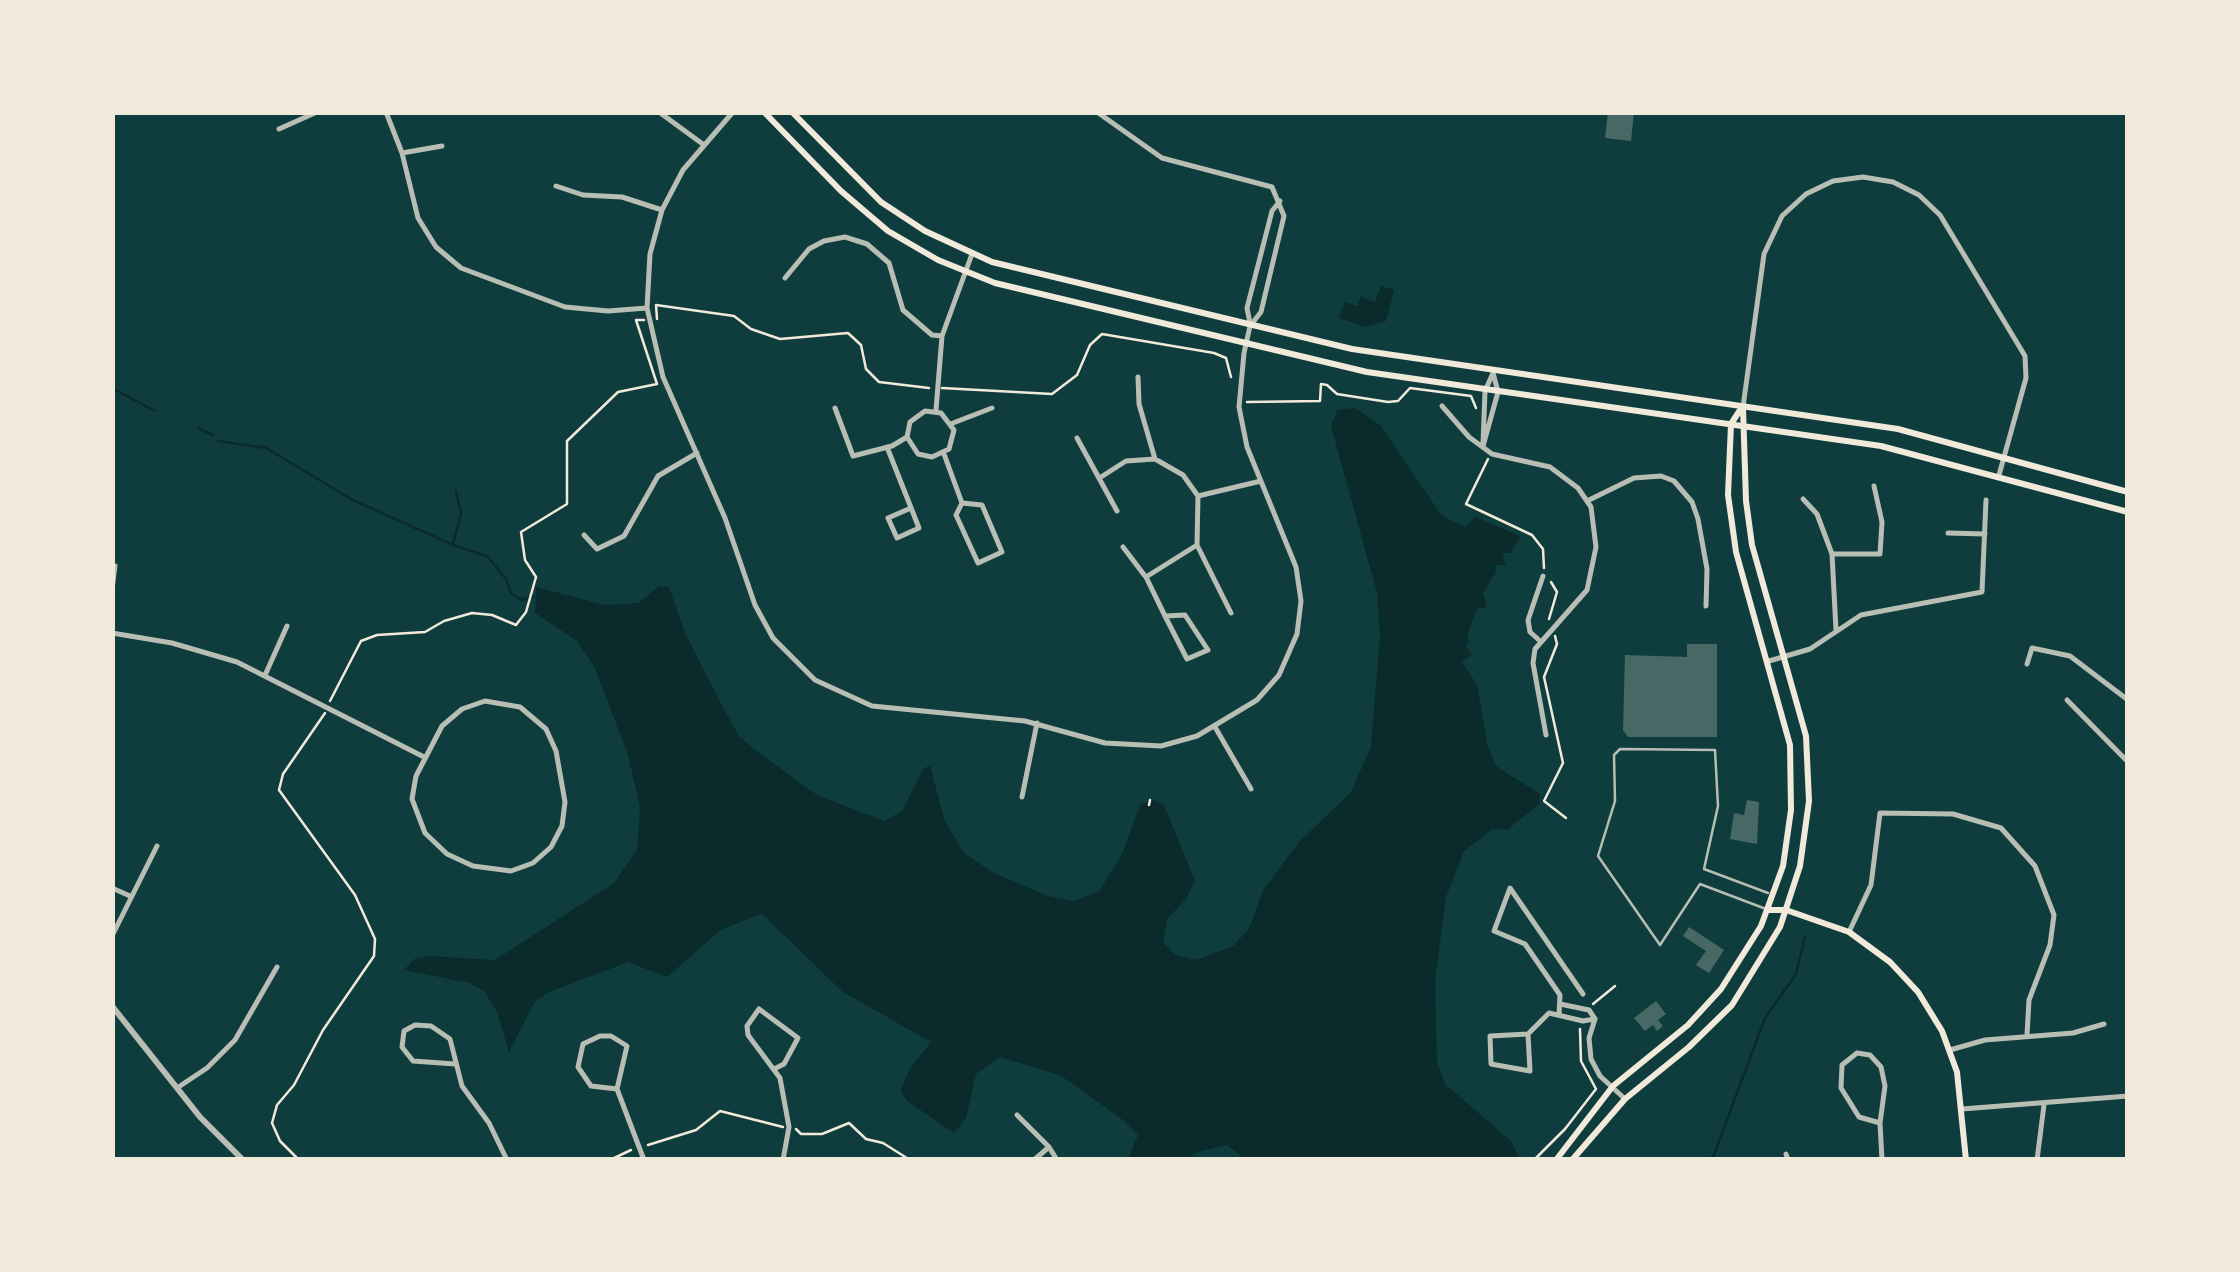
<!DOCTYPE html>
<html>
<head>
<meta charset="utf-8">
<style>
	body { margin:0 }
	#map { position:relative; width:2240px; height:1272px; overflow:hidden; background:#0f3d3e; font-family:Signika,sans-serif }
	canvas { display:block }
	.frame { position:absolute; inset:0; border:115px solid #f1e9da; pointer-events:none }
</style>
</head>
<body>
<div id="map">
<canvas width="2240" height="1272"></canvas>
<div class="frame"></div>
</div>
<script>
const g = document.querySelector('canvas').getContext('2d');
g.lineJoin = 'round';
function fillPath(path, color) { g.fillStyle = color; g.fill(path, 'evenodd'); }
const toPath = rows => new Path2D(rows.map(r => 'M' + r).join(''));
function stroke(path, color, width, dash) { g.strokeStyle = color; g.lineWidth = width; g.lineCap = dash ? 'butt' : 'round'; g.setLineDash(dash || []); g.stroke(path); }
const water = toPath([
	[1381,286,1394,290,1386,321,1365,327,1339,318,1345,302,1357,306,1361,297,1375,302],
	[1355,408,1380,425,1442,516,1465,527,1475,517,1520,536,1511,553,1502,553,1506,565,1495,565,1496,572,1483,593,1487,607,1477,609,1467,636,1469,642,1465,646,1472,654,1462,662,1477,685,1488,747,1496,766,1540,794,1539,804,1507,830,1492,829,1464,851,1446,897,1435,981,1437,1062,1445,1084,1512,1142,1519,1159,1245,1159,1227,1145,1197,1152,1188,1159,1128,1159,1138,1135,1123,1120,1060,1075,1000,1057,976,1074,966,1118,954,1133,907,1101,901,1091,909,1070,931,1042,843,992,762,914,722,929,667,977,628,962,549,992,534,1003,509,1052,497,1012,485,992,470,983,404,970,414,959,430,956,495,960,614,883,637,850,640,807,628,755,595,668,577,641,535,613,536,587,605,605,639,603,659,586,669,587,685,633,726,713,739,736,755,750,817,795,884,821,902,811,924,768,930,766,944,819,964,853,994,873,1048,896,1075,901,1099,891,1121,857,1140,805,1154,800,1164,805,1195,881,1186,899,1167,919,1163,942,1176,955,1196,960,1233,946,1249,929,1263,890,1299,842,1351,792,1371,747,1380,635,1377,593,1331,426,1337,410]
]);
const stream = toPath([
	[112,388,155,411],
	[198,428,213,435],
	[218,441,266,448,351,499,453,545,487,556,506,579,511,593,521,600,533,597],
	[453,544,461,514,456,491],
	[1712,1160,1765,1018,1796,974,1805,937]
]);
const building = toPath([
	[1608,112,1634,112,1631,141,1605,138],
	[1687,644,1717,644,1717,737,1628,737,1623,730,1625,655,1687,657],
	[1747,800,1759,802,1757,844,1730,839,1734,813,1744,815],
	[1689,927,1724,950,1709,973,1696,965,1706,951,1683,936],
	[1656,1001,1666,1014,1658,1020,1663,1026,1657,1031,1653,1025,1645,1031,1634,1018]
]);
const path = toPath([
	[657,319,656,305,734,316,751,329,780,339,848,333,861,345,866,369,879,382,929,388],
	[942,388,1052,394,1077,375,1090,345,1102,334,1214,353,1226,358,1231,377],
	[1247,402,1320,401,1321,384,1327,385,1337,394,1388,402,1398,401,1410,388,1471,396,1476,408],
	[1488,459,1466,504,1532,535,1543,549,1544,568],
	[1549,619,1557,592,1551,582],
	[1555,636,1557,644,1544,677,1563,763,1544,801,1566,818],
	[330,701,361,641,377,635,425,632,444,621,472,613,492,615,516,625,526,612,536,577,525,560,521,532,567,504,567,441,618,392,657,384,636,320,644,320],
	[1149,805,1150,800],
	[1593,1004,1615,986],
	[796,1129,801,1134,822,1134,849,1123,866,1139,883,1143,910,1160],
	[648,1145,696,1130,720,1111,783,1127],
	[299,1160,280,1141,272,1123,277,1105,294,1085,323,1030,374,956,375,939,355,895,279,790,283,774,325,713],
	[610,1160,631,1150],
	[1534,1160,1565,1129,1596,1089,1581,1061,1580,1029]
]);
const service = toPath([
	[1766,909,1700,884,1660,945,1598,856,1615,801,1614,755,1620,749,1715,750,1718,806,1704,869,1768,893]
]);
const minor = toPath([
	[386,112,402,153,418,218,436,247,461,268,565,307,608,311,647,308],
	[659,112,704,145],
	[733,112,683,170,662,210,650,254,647,308,663,377,725,518,755,605,773,638,815,680,872,706,1025,721,1105,743,1161,746,1197,736,1257,700,1279,675,1297,634,1301,601,1296,567,1247,447,1239,407,1244,353,1250,326,1261,312,1284,216,1272,187,1162,158,1097,112],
	[279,129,317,112],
	[402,153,442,146],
	[556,186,583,195,622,197,662,210],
	[785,278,809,249,824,241,845,237,867,244,889,263,903,310,932,335,942,336],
	[1250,323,1247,308,1272,211,1280,201],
	[1138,377,1139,404,1155,459,1183,475,1198,496,1197,545],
	[1442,406,1469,437,1492,454,1550,467,1578,488,1591,507,1596,547,1587,590,1535,649,1533,663,1546,735],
	[1743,407,1764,254,1782,216,1806,194,1833,181,1863,177,1893,182,1919,195,1940,215,2025,356,2026,378,1999,475],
	[835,408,853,456,892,446,907,437,910,422,925,411,941,413,954,430,949,449,932,457,918,454,907,437],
	[936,410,942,336,972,254],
	[953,423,992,408],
	[1077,438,1117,511],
	[1483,443,1485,391,1493,373],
	[1483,446,1498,392,1493,373],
	[887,447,919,528,897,538,888,518,911,508],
	[944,454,962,503,956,515,978,563,1002,552,982,505,962,503],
	[1101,477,1126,461,1155,459],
	[1198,496,1261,481],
	[1803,499,1817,514,1832,554,1836,630],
	[1587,501,1634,478,1661,476,1674,481,1692,502,1698,519,1707,569,1706,606],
	[1948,533,1985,534],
	[584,535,597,549,624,536,658,476,697,453],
	[1123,547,1145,576],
	[1832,554,1880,554,1882,522,1874,486],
	[112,590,115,566],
	[1165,616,1185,615,1208,650,1187,659,1165,616,1146,577,1197,545,1231,613],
	[112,633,172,643,237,662,424,757],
	[1539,640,1530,632,1528,620,1543,576],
	[1769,661,1810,649,1861,615,1982,592,1986,500],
	[2027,664,2032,648,2070,656,2128,700],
	[266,673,287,626],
	[2067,700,2128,762],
	[485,701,520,707,546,729,556,751,565,802,562,826,551,847,533,863,511,871,473,866,447,854,425,833,412,799,416,776,442,726,462,709,485,701],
	[1215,727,1251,789],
	[1022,797,1037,723],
	[112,888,130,896],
	[1849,932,1871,885,1880,813,1953,814,2001,828,2035,866,2054,915,2050,945,2029,1000,2027,1035],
	[112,936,157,846],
	[1560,1004,1589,1010,1595,1019],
	[1559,1015,1560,995,1525,944,1494,931,1510,888,1583,994],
	[1595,1019,1589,1038,1591,1059,1600,1076,1625,1099],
	[1528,1034,1530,1071,1491,1064,1490,1036,1528,1034,1549,1013,1583,1021,1595,1019],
	[600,1036,611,1036,627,1046,617,1089,591,1086,578,1067,583,1044,600,1036],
	[1950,1050,1985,1040,2073,1033,2104,1024],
	[1857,1053,1870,1055,1881,1067,1885,1086,1880,1123,1859,1117,1841,1088,1842,1065,1857,1053],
	[455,1064,413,1061,402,1047,404,1031,415,1025,431,1026,450,1039,462,1086,489,1123,507,1160],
	[776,1068,784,1064,798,1038,759,1009,747,1026,748,1035,780,1078,789,1127,783,1160],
	[177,1088,207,1068,235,1040,277,967],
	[617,1089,644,1160],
	[1962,1109,2128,1096],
	[1017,1115,1049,1147],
	[1880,1123,1882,1160],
	[1786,1154,1788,1160],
	[1034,1160,1049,1147,1057,1160],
	[2037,1160,2044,1105]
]);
const tertiary = toPath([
	[112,1006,200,1117,243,1160]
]);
const secondary = toPath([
	[764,112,841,191,888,231,938,260,995,283,1367,372,1881,446,2128,512],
	[792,112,881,202,925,231,992,262,1352,349,1898,429,2128,492],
	[1769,910,1786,910,1849,932,1890,962,1918,992,1942,1031,1957,1072,1966,1160],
	[1556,1160,1613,1086,1688,1025,1721,989,1761,926,1783,866,1791,810,1790,745,1736,552,1728,495,1731,424,1742,407],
	[1572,1160,1625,1099,1689,1047,1732,1005,1780,927,1800,866,1809,801,1806,736,1752,545,1746,501,1743,408]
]);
fillPath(water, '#0a2a2b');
stroke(stream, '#0a2a2b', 2.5);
fillPath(building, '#486865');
stroke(path, '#f1e9da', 2.5);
stroke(service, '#b8beb3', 2.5);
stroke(minor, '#b8beb3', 5);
stroke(tertiary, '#b8beb3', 6);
stroke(secondary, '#f1e9da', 6);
</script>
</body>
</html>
